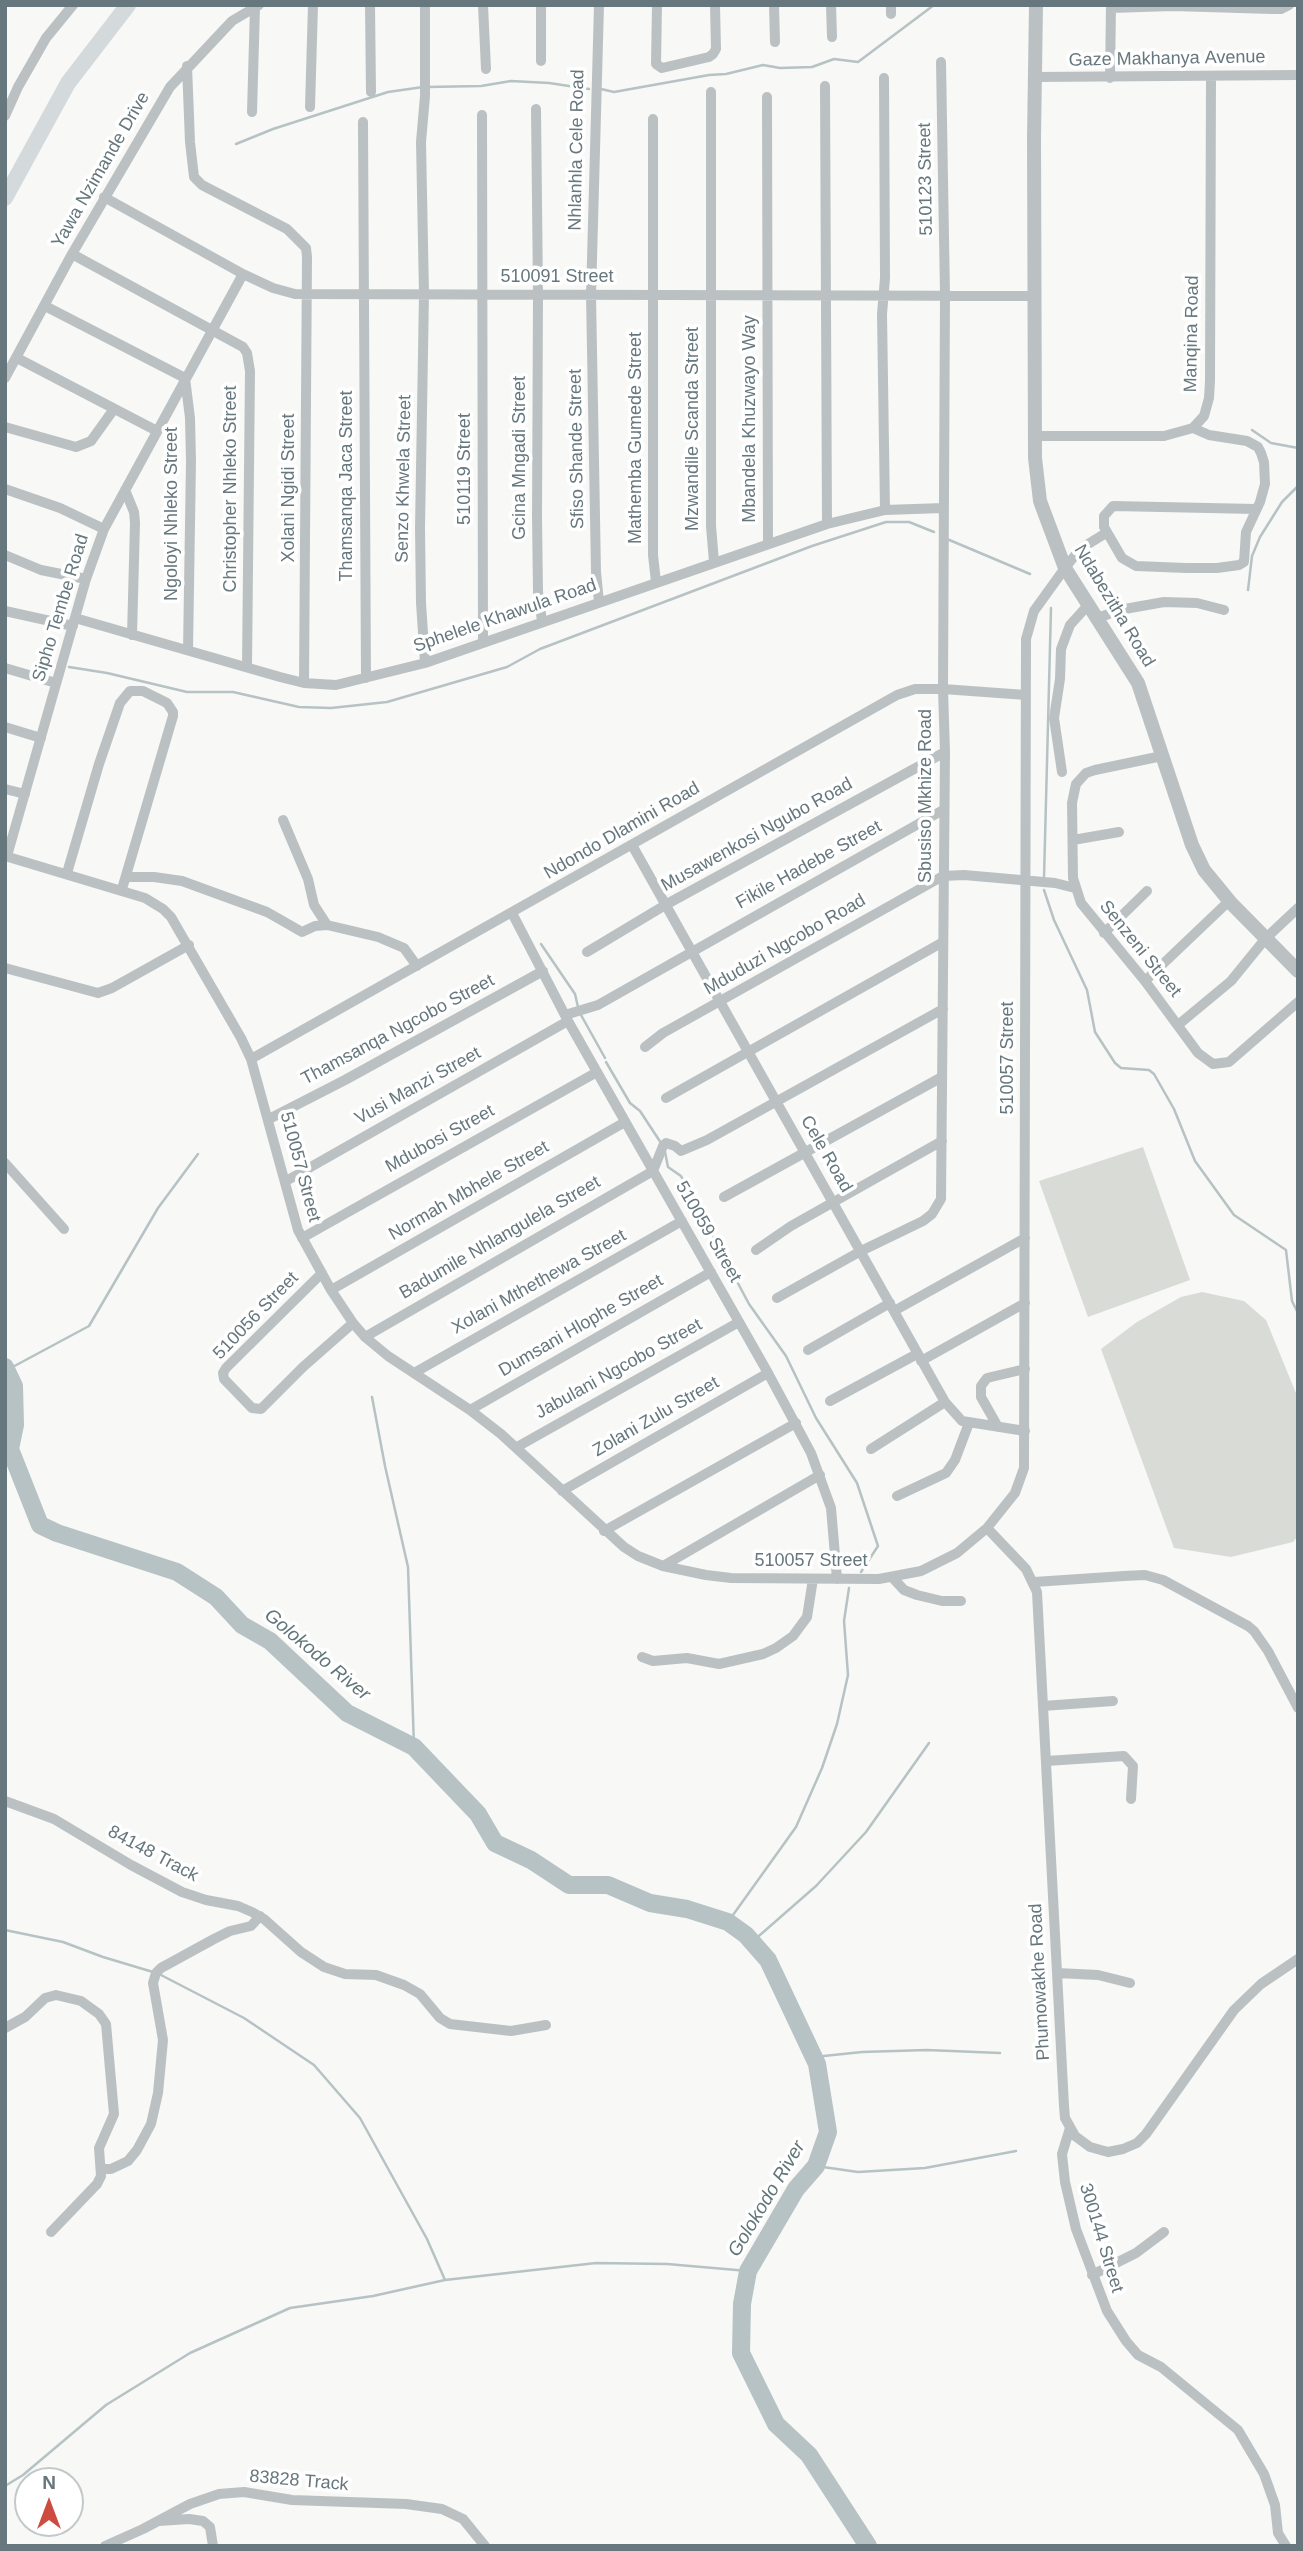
<!DOCTYPE html>
<html>
<head>
<meta charset="utf-8">
<style>
	body { margin:0 }
	#map { position:relative; width:1303px; height:2551px; overflow:hidden; background:#f8f8f6; font-family:Arial,sans-serif }
	canvas { display:block }
	.frame { position:absolute; inset:0; border:7px solid #66777d; pointer-events:none }
	.north { position:absolute; left:14px; top:2467px; width:70px; height:70px; box-sizing:border-box; background:#fff; border:2px solid #c2c9cb; border-radius:50%; rotate:0deg; font-size:19px; font-weight:700; line-height:28px; text-align:center; color:#66777d }
	.north::after { content:''; display:block; margin:auto; width:24px; height:32px; background:#cd4c40; clip-path:polygon(50% 0,100% 100%,50% 72%,0 100%) }
</style>
</head>
<body>
<div id="map">
<canvas width="1303" height="2551"></canvas>
<div class="frame"></div>
<div class="north">N</div>
</div>
<script>
const g = document.querySelector('canvas').getContext('2d');
g.lineJoin = 'round';
function fillPath(path, color) { g.fillStyle = color; g.fill(path, 'evenodd'); }
const toPath = rows => new Path2D(rows.map(r => 'M' + r).join(''));
function stroke(path, color, width, dash) { g.strokeStyle = color; g.lineWidth = width; g.lineCap = dash ? 'butt' : 'round'; g.setLineDash(dash || []); g.stroke(path); }
function write(font, color, halo, rows, align = 'center') {
  g.font = font + ' Arial,sans-serif'; g.lineWidth = 7; g.setLineDash([]); g.textBaseline = 'middle'; g.strokeStyle = halo; g.fillStyle = color; for (const [text, x, y, turn = 0] of rows) {
    g.save(); g.translate(x, y); g.rotate((+turn || 0) * Math.PI / 180); g.textAlign = isNaN(turn) ? turn : align; if (halo) g.strokeText(text, 0, 0); g.fillText(text, 0, 0); g.restore();
  }
}
const green = toPath([
	[1143,1147,1190,1280,1088,1317,1039,1181],
	[1202,1292,1244,1301,1266,1320,1298,1398,1298,1536,1293,1542,1231,1557,1174,1548,1101,1349,1137,1322,1181,1297]
]);
const stream = toPath([
	[427,87,481,86,511,81,549,83,589,89],
	[601,89,614,92,709,75,726,74,763,65,780,68,812,67,834,59,858,62,934,5],
	[236,144,273,129,388,92,423,87],
	[1252,430,1271,443,1298,448],
	[947,539,1030,574],
	[1248,590,1252,556,1260,537,1282,502,1298,486],
	[69,667,107,673,187,692,233,692,299,707,331,708,387,702,507,667,540,649,812,546,886,522,909,522,934,532],
	[1044,878,1051,608],
	[1044,890,1054,920,1087,990,1095,1032,1115,1063,1121,1068,1149,1070,1154,1074,1174,1109,1195,1161,1234,1215,1286,1250,1292,1301,1298,1313],
	[541,944,575,994,578,1007],
	[581,1015,605,1058],
	[606,1062,630,1103,640,1111,661,1143],
	[665,1152,668,1167,681,1176,749,1304,786,1356,816,1418,857,1483,878,1546,861,1572],
	[7,1370,89,1326,158,1208,198,1154],
	[372,1397,385,1466,408,1567,414,1747],
	[728,1922,796,1827,822,1768,837,1724,848,1675,844,1621,849,1588],
	[5,1930,63,1942,103,1957,153,1972],
	[752,1942,816,1886,866,1832,929,1743],
	[159,1974,244,2018,314,2065,360,2118,427,2239,445,2280],
	[814,2057,862,2052,927,2050,1000,2053],
	[816,2166,858,2172,925,2168,1016,2151],
	[5,2486,23,2475,106,2405,190,2353,290,2308,373,2296,445,2280,596,2263,667,2264,748,2271]
]);
const river = toPath([
	[5,1367,14,1386,15,1425,10,1449,40,1525,57,1533,177,1572,216,1597,242,1625,270,1641,347,1713,414,1747,478,1814,495,1843,531,1860,569,1885,608,1885,650,1903,687,1909,728,1922,746,1935,768,1960,817,2064,828,2132,816,2166,796,2189,748,2271,742,2304,741,2353,776,2424,809,2455,868,2546]
]);
const minor = toPath([
	[370,5,371,92],
	[483,5,486,69],
	[541,5,541,61],
	[599,5,591,295,596,572,599,602],
	[657,5,656,64,662,68,709,57,713,54,716,49,715,5],
	[774,5,775,42],
	[831,5,832,37],
	[1111,8,1173,6,1272,9,1281,9,1289,5],
	[891,14,891,5],
	[187,66,190,142,194,177,202,185,287,229,306,248,307,257,304,683],
	[1036,77,1298,75],
	[884,78,885,278,882,314,885,510],
	[1110,78,1111,5],
	[825,86,827,524],
	[711,92,711,526,714,562],
	[767,97,768,544],
	[310,107,313,5],
	[536,109,538,294,537,517,538,592,542,621],
	[252,112,255,7],
	[482,115,483,643],
	[5,116,18,87,46,38,73,5],
	[653,119,653,555,656,582],
	[363,122,366,678],
	[104,197,243,274,273,288,295,294,1035,296],
	[72,254,243,347,247,353,250,371,247,667],
	[45,306,185,378,190,418,191,461,188,650],
	[17,358,157,431],
	[5,378,72,254,170,87,232,21,259,5],
	[5,427,76,447,91,441,114,409],
	[1193,428,1209,435,1247,441,1258,447,1261,453,1264,462,1265,484,1260,502,1246,532,1244,562,1239,565,1217,568,1186,568,1136,566,1122,558,1104,527,1104,516,1113,506,1256,509],
	[1035,436,1164,436,1193,428,1204,416,1209,398,1210,381,1211,76],
	[5,489,60,508,104,529],
	[125,490,134,512,135,523,132,635],
	[5,555,41,570,86,579],
	[5,611,73,626],
	[75,618,280,677,304,683,336,685,425,663,827,524,885,510,943,508],
	[1098,618,1119,610,1164,602,1197,603,1224,610],
	[425,663,421,603,420,528,424,294,421,142,425,96,425,5],
	[5,668,56,683],
	[5,727,41,738],
	[1162,756,1095,770,1086,773,1076,784,1072,803,1073,878,1081,903,1145,981,1198,1053,1213,1064,1229,1062,1298,1002],
	[1062,772,1054,718,1060,679,1061,649,1070,625,1089,604],
	[5,789,25,794],
	[283,820,308,879,314,905,327,925],
	[1073,840,1119,832],
	[632,845,945,1402,962,1421,1025,1431],
	[5,856,145,898,163,909,171,917,241,1038,251,1059,298,1230,331,1290,353,1323,365,1337,388,1356,470,1410,501,1434,624,1547,638,1556,663,1566,706,1575,731,1578,879,1579,921,1571,957,1553,987,1528,1015,1493,1024,1468,1026,639,1034,611,1065,568,1080,549,1106,533],
	[7,856,86,579,104,529,243,274],
	[67,873,99,764,120,703,130,691,143,691,167,703,173,712,173,716,122,889],
	[126,877,154,877,182,881,267,912,302,932,315,926,327,925,378,937,404,948,417,966],
	[512,913,568,1021,768,1373,811,1453,831,1508,837,1579],
	[1104,933,1147,891],
	[587,952,667,904,945,752],
	[5,968,98,993,112,988,189,945],
	[1145,981,1229,901],
	[565,1015,598,1005,943,810],
	[1178,1025,1231,981,1266,938,1298,908],
	[645,1047,663,1033,943,876,964,875,1055,883,1075,888],
	[251,1059,897,695,915,689,943,689,1026,695],
	[666,1098,943,942],
	[269,1119,345,1080,543,971],
	[5,1163,64,1229],
	[286,1181,568,1021],
	[724,1197,942,1077],
	[302,1238,597,1072],
	[756,1250,791,1226,942,1141],
	[322,1273,226,1368,223,1373,224,1379,252,1408,261,1409,303,1367,353,1323],
	[331,1290,625,1122],
	[777,1298,861,1251,923,1221,932,1214,941,1199,945,752,943,689,945,295,941,62],
	[894,1311,1025,1238],
	[365,1337,653,1171,663,1146,666,1143,675,1146,681,1151,707,1140,943,1009],
	[808,1350,890,1303],
	[921,1361,1025,1303],
	[414,1373,682,1221],
	[830,1401,917,1354],
	[470,1410,711,1272],
	[998,1427,981,1397,981,1386,987,1378,1025,1369],
	[517,1447,739,1322],
	[871,1449,945,1402],
	[562,1491,768,1373],
	[897,1496,946,1473,955,1460,969,1423],
	[987,1528,1026,1569,1037,1592,1064,2106,1065,2118,1075,2136,1090,2147,1108,2152,1123,2149,1137,2143,1146,2134,1234,2010,1261,1984,1298,1959],
	[604,1531,796,1423],
	[663,1566,820,1475],
	[892,1577,904,1590,917,1595,942,1601,961,1601],
	[1034,1582,1124,1576,1145,1575,1163,1580,1248,1626,1254,1631,1268,1651,1298,1708],
	[642,1657,653,1661,687,1658,719,1664,763,1654,776,1648,793,1636,807,1617,813,1579],
	[1043,1706,1113,1701],
	[1046,1761,1124,1756,1133,1766,1131,1799],
	[5,1801,54,1819,131,1865,182,1892,206,1900,238,1906,252,1912,264,1919,301,1952,324,1967,345,1974,376,1975,404,1985,420,1994,440,2018,450,2024,511,2031,546,2025],
	[1057,1973,1098,1975,1130,1983],
	[5,2028,25,2017,45,1998,56,1995,81,2001,99,2014,106,2024,114,2114,99,2148,101,2176,97,2184,51,2232],
	[1070,2128,1062,2154,1065,2182,1076,2229,1107,2311,1126,2341,1138,2355,1161,2367,1238,2430,1264,2474,1275,2505,1278,2533,1286,2546],
	[102,2169,111,2169,128,2161,137,2150,151,2124,158,2093,163,2040,153,1983,156,1973,161,1968,214,1939,230,1931,251,1926,260,1916],
	[1092,2275,1136,2253,1164,2232],
	[159,2521,189,2519,203,2521,210,2527,213,2546],
	[105,2546,143,2529,190,2504,219,2494,244,2492,292,2500,406,2504,442,2509,463,2519,485,2546]
]);
const tertiary = toPath([
	[1036,5,1034,138,1035,458,1040,501,1065,568,1138,683,1192,845,1204,870,1231,903,1298,971]
]);
const secondary = toPath([
	[5,198,68,83,128,5]
]);
const streetNames = [
	["Gaze Makhanya Avenue",1167,59,-1],
	["Nhlanhla Cele Road",577,150,-89],
	["Yawa Nzimande Drive",101,170,-60],
	["510123 Street",926,179,-91],
	["510091 Street",557,277],
	["Manqina Road",1192,334,-89],
	["Mbandela Khuzwayo Way",750,419,-90],
	["Mzwandile Scanda Street",693,429,-90],
	["Mathemba Gumede Street",636,438,-90],
	["Sfiso Shande Street",577,449,-91],
	["Gcina Mngadi Street",520,458,-90],
	["510119 Street",465,469,-90],
	["Senzo Khwela Street",404,479,-89],
	["Thamsanqa Jaca Street",347,486,-90],
	["Xolani Ngidi Street",289,488,-90],
	["Christopher Nhleko Street",231,489,-90],
	["Ngoloyi Nhleko Street",172,514,-90],
	["Ndabezitha Road",1114,606,59],
	["Sipho Tembe Road",61,608,-73],
	["Sphelele Khawula Road",505,616,-19],
	["Sbusiso Mkhize Road",926,796,-90],
	["Ndondo Dlamini Road",622,831,-30],
	["Musawenkosi Ngubo Road",757,835,-29],
	["Fikile Hadebe Street",809,865,-29],
	["Mduduzi Ngcobo Road",785,945,-30],
	["Senzeni Street",1140,949,51],
	["Thamsanqa Ngcobo Street",398,1030,-28],
	["510057 Street",1008,1058,-90],
	["Vusi Manzi Street",418,1086,-29],
	["Mdubosi Street",440,1139,-29],
	["Cele Road",826,1154,60],
	["510057 Street",300,1167,75],
	["Normah Mbhele Street",469,1191,-30],
	["510059 Street",708,1232,60],
	["Badumile Nhlangulela Street",500,1238,-30],
	["Xolani Mthethewa Street",539,1282,-29],
	["510056 Street",256,1316,-46],
	["Dumsani Hlophe Street",581,1326,-30],
	["Jabulani Ngcobo Street",619,1369,-29],
	["Zolani Zulu Street",656,1417,-30],
	["510057 Street",811,1561],
	["84148 Track",153,1854,28],
	["Phumowakhe Road",1040,1982,-93],
	["300144 Street",1101,2238,73],
	["83828 Track",299,2481,5]
];
const waterNames = [
	["Golokodo River",317,1655,40],
	["Golokodo River",767,2199,-59]
];
fillPath(green, '#d9dcd6');
stroke(stream, '#b6c2c4', 2.5);
stroke(river, '#b6c2c4', 18);
stroke(minor, '#bbc1c3', 10);
stroke(tertiary, '#bbc1c3', 14);
stroke(secondary, '#d4d9db', 16);
write('18px', '#66777d', '#fff', streetNames);
write('italic 19px', '#617578', '#fff', waterNames);
</script>
</body>
</html>
